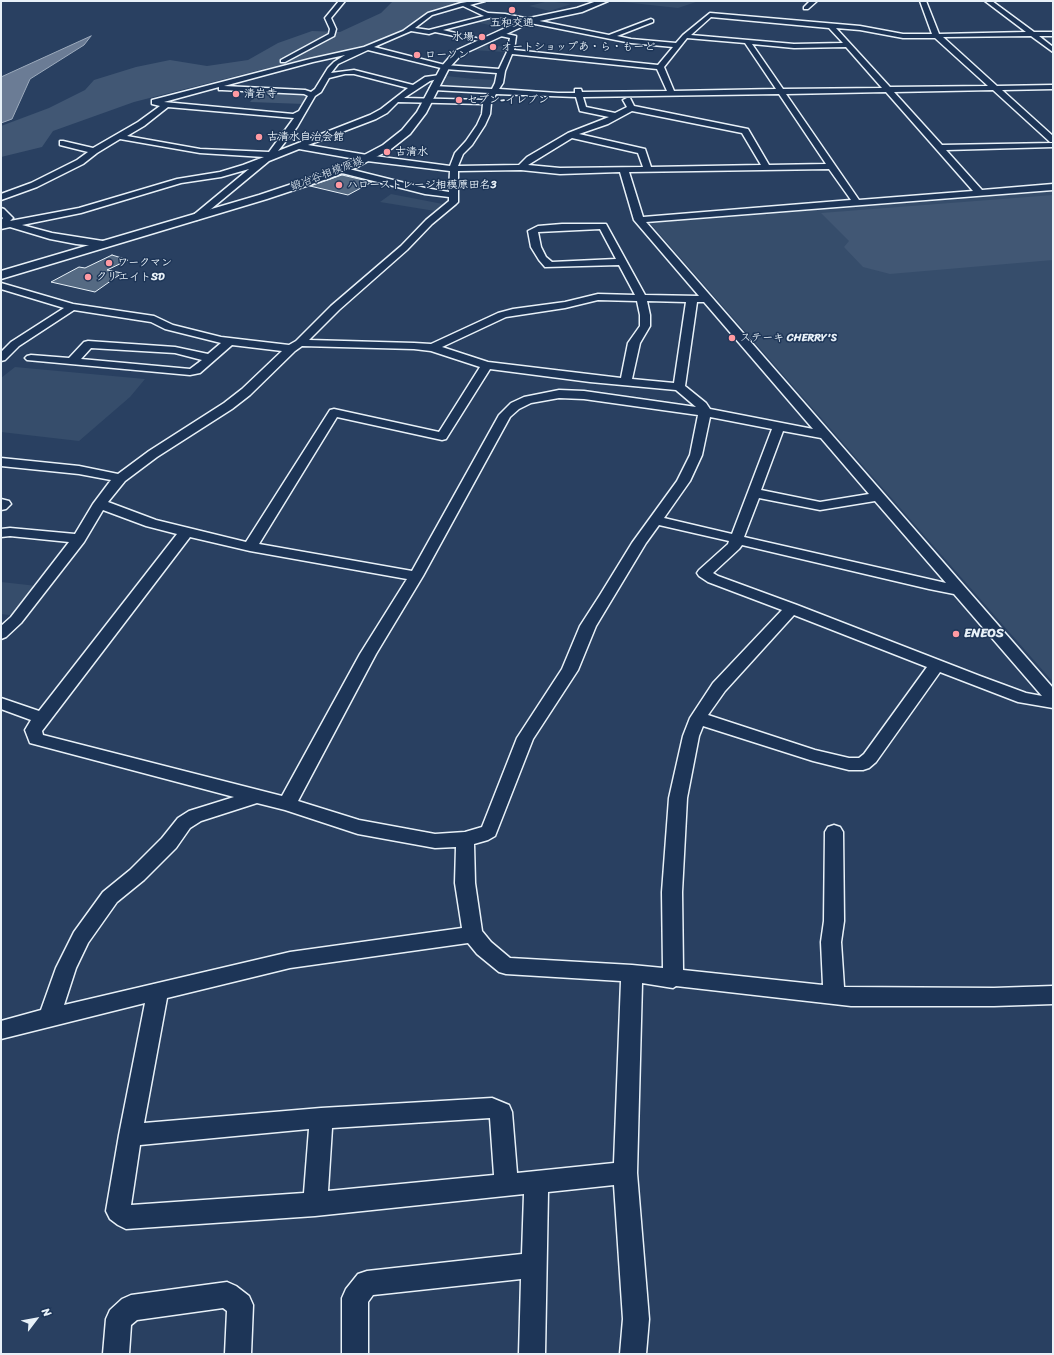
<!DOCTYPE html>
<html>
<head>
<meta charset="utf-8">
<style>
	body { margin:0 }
	#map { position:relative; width:1054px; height:1355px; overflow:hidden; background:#294061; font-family:Sriracha,sans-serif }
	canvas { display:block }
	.frame { position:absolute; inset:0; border:2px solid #e8f1f8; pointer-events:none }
	.north { position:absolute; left:16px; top:1299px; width:40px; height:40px; -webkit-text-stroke:3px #1d3557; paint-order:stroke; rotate:58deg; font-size:11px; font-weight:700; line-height:16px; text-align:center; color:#e8f1f8 }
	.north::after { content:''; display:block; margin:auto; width:14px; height:18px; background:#e8f1f8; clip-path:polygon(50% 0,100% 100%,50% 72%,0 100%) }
</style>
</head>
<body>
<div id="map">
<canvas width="1054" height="1355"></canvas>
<div class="frame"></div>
<div class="north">N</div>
</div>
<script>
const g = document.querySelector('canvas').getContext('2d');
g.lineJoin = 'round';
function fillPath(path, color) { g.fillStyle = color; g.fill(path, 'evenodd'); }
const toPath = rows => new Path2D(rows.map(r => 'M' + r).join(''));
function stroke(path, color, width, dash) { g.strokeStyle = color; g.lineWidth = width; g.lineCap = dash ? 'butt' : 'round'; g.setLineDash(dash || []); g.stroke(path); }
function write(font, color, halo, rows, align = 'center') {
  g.font = font + ' Sriracha,"Klee One",sans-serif'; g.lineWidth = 3; g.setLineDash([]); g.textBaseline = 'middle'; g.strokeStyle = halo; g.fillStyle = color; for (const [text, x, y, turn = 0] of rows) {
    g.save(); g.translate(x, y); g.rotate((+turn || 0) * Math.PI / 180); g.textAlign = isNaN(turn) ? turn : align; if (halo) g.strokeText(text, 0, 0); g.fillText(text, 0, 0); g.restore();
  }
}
const built = toPath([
	[549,1,555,2,571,4,550,11,529,6],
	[614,1,693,1,696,2,678,8],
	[494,17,503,17,522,21,504,28,475,22],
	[479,45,509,47,506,52,470,50],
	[446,76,475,79,497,80,492,90,441,87],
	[1053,189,1053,682,649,222],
	[391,194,448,205,441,210,435,211,380,202],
	[15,367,145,379,130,397,79,441,1,432,1,378],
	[1,582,37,586,17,612,9,615,1,614]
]);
const green = toPath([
	[393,1,474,1,442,7,427,12,412,24,408,30,366,48,339,52,260,70,134,102,53,131,42,147,1,157,1,126,49,108,85,90,94,80,136,67,170,60,207,66,248,60,278,43,312,31,340,32,381,13],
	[259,91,307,94,309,97,304,104,250,102],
	[1053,195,1053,260,890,274,863,267,844,247,849,241,821,213]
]);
const water = toPath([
	[91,36,84,45,30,79,12,119,1,123,1,77,91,36]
]);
const building = toPath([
	[342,175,372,182,348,195,310,186,342,175],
	[112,255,128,260,107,270,122,273,95,292,51,282,79,267,85,268,112,255]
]);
const minor = toPath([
	[339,1,345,1,331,18,336,29,334,36,285,62,281,62,281,60,329,34,330,29,325,18,339,1],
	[473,1,485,1,470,5,488,13,505,14,609,35,651,19,653,20,653,22,617,36,631,39,676,43,683,35,710,13,860,26,903,34,932,34,920,1,926,1,939,34,1026,32,985,1,992,1,1034,32,1053,32,1053,36,1039,36,1053,47,1053,52,1031,36,943,37,997,86,1053,85,1053,89,1002,90,1053,136,1053,142,1050,142,993,90,894,92,942,145,1053,143,1053,147,946,150,982,190,1053,184,1053,190,646,222,1053,688,1053,708,1018,702,940,672,876,762,869,768,863,770,849,770,813,761,703,726,699,736,687,798,682,892,683,970,823,985,821,942,824,921,825,832,828,827,834,825,840,827,843,832,844,921,841,942,844,987,994,988,1053,986,1053,1004,994,1006,851,1006,676,986,673,988,642,983,637,1173,649,1319,646,1354,620,1354,623,1319,614,1185,548,1192,545,1354,519,1354,521,1279,373,1295,368,1302,368,1354,342,1354,342,1298,346,1289,358,1274,367,1271,522,1254,524,1194,315,1216,126,1229,118,1225,110,1219,106,1211,119,1135,145,1003,1,1039,1,1021,41,1010,56,968,74,932,103,892,130,870,162,838,178,818,189,811,234,797,30,743,25,730,31,720,1,709,1,698,39,711,177,534,146,526,103,510,84,542,21,623,6,637,1,639,1,626,11,617,69,542,10,536,1,537,1,529,10,528,75,534,93,504,111,480,79,474,1,466,1,458,79,466,118,474,149,451,224,403,242,389,282,351,232,345,200,373,190,375,27,360,25,358,27,356,31,355,69,358,84,342,88,341,175,347,208,354,221,343,165,329,151,322,74,310,19,346,5,360,1,361,1,352,11,342,64,308,1,289,1,283,73,304,154,316,173,325,221,337,289,345,296,341,331,306,401,246,426,220,449,201,449,197,425,194,338,172,337,170,338,168,341,167,425,188,449,192,450,171,367,161,299,149,269,161,199,219,196,220,191,217,249,169,221,177,181,183,81,213,22,225,52,233,109,242,111,244,106,247,76,244,50,239,10,227,1,229,1,221,3,218,1,216,1,208,4,209,13,218,10,221,79,208,177,179,220,172,243,165,264,157,200,153,120,139,97,153,83,164,37,187,1,200,1,194,31,183,77,160,88,152,60,145,60,141,63,141,93,148,138,122,160,106,152,104,152,100,310,59,364,47,403,31,428,13,461,3,473,1],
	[463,6,484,16,429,30,415,28,432,15,463,6],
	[493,17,505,18,631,43,673,47,658,65,514,50,516,36,498,32,495,34,496,35,510,38,507,52,499,69,445,65,374,47,411,31,429,34,435,32,484,42,484,40,443,30,493,17],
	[711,17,829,28,843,43,794,44,691,35,711,17],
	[836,28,860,30,903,38,935,38,988,86,890,87,836,28],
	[687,38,745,43,776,89,674,91,664,67,687,38],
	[752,44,794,48,846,47,882,88,783,89,752,44],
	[368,50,445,69,497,73,495,83,492,89,434,86,430,88,434,90,489,93,485,100,404,98,430,81,444,77,440,75,425,77,413,85,354,70,331,73,338,64,368,50],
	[512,54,657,69,667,91,582,92,581,89,575,89,575,93,558,93,499,89,503,83,505,71,512,54],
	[345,55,334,62,328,68,315,89,311,92,305,90,224,86,313,62,345,55],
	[345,74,354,74,408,88,381,109,370,115,278,151,297,127,315,96,321,92,329,78,345,74],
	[219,87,219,90,222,90,304,94,308,96,299,111,293,114,164,102,219,87],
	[886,92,973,191,859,200,786,94,886,92],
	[496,94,576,97,580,111,609,117,568,133,527,157,519,165,458,166,463,154,472,145,485,125,490,114,491,103,496,94],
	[779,94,826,164,769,165,748,129,634,106,630,98,627,98,623,100,627,107,615,113,586,107,583,97,779,94],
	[398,102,483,104,482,114,477,125,466,141,455,153,450,166,367,155,308,145,376,119,387,113,398,102],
	[168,107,294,118,269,152,200,149,127,136,144,126,168,107],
	[632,111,742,133,761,165,651,167,645,149,579,134,608,124,632,111],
	[572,138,638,153,643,167,560,168,528,165,572,138],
	[829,169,851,200,643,217,629,172,829,169],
	[521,170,560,174,620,172,634,220,699,296,645,295,606,224,562,224,538,226,528,231,531,247,539,260,545,267,619,265,635,295,598,294,565,302,513,309,498,313,431,344,414,343,309,340,339,310,407,250,432,224,456,204,458,202,458,171,521,170],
	[600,229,616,259,552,262,546,257,541,247,538,232,600,229],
	[598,300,637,301,640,315,640,326,628,343,621,378,488,362,442,347,506,317,565,308,598,300],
	[647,301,686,302,674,383,632,379,640,343,650,326,650,315,647,301],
	[697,302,704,302,813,429,710,409,706,403,685,386,697,302],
	[302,346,414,349,431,351,480,367,439,432,334,409,330,410,246,542,156,520,108,502,125,481,157,457,232,409,250,395,295,351,302,346],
	[91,348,175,353,202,360,190,369,81,359,91,348],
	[490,369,590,382,676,390,696,407,584,391,559,390,524,397,511,403,499,415,412,571,259,544,337,417,442,440,446,439,490,369],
	[559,398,584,399,698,415,690,455,677,481,632,543,600,595,580,626,562,669,517,738,482,827,465,832,435,834,359,820,298,801,376,654,423,576,510,417,519,409,531,403,559,398],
	[710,417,772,429,732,534,664,518,690,481,702,455,710,417],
	[783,431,821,438,869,494,820,502,761,490,783,431],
	[759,498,820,510,875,501,946,583,744,537,759,498],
	[659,525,729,541,728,544,699,570,697,573,699,576,708,582,782,610,713,683,690,718,683,736,669,798,662,892,663,968,632,965,510,958,491,942,482,931,475,883,474,844,488,840,495,836,533,739,578,670,596,626,646,543,659,525],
	[190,537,250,551,407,579,360,654,282,796,43,735,42,731,190,537],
	[742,545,929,589,954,594,1042,696,1026,693,980,676,797,605,718,576,713,573,739,549,742,545],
	[794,615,927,667,864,754,859,758,849,758,815,750,708,715,725,691,794,615],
	[257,803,285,810,358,834,435,848,456,847,455,883,462,928,290,952,64,1005,76,968,88,943,117,902,144,880,176,848,190,828,201,821,257,803],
	[468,943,477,954,499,972,506,974,621,981,614,1163,517,1173,512,1112,509,1105,492,1098,321,1108,144,1123,167,998,290,968,468,943],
	[490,1118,494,1175,328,1191,332,1128,490,1118],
	[309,1129,304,1193,131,1205,140,1145,309,1129],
	[810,1,817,1,808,9,804,9,804,7,810,1],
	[1,499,9,501,11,504,6,509,1,510,1,499],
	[227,1282,236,1286,249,1296,253,1305,251,1354,225,1354,227,1311,223,1308,137,1320,131,1325,129,1354,103,1354,106,1319,110,1310,122,1299,131,1295,227,1282]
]);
const major = toPath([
	[597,1,608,1,582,12,530,23,461,55,449,68,426,113,410,134,391,149,359,166,330,178,267,199,1,279,1,271,259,195,322,174,351,162,383,145,402,130,417,112,441,67,455,51,525,19,577,8,597,1]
]);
const markers = [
	[512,10,4,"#ff9aa2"],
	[482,37,4,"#ff9aa2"],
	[493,47,4,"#ff9aa2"],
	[417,55,4,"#ff9aa2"],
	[236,94,4,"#ff9aa2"],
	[459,100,4,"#ff9aa2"],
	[259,137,4,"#ff9aa2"],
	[387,152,4,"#ff9aa2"],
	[339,185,4,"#ff9aa2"],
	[109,263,4,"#ff9aa2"],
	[88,277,4,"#ff9aa2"],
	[732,338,4,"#ff9aa2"],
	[956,634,4,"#ff9aa2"]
];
const farPoinames = [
	["五和交通",512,23,"center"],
	["水場",474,37,"right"],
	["オートショップあ・ら・もーど",501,47],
	["ローソン",425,55],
	["清岩寺",244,94],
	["セブン-イレブン",467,100],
	["古清水自治会館",267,137],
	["古清水",395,152],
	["ハローストレージ相模原田名3",347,185],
	["ワークマン",117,263],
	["クリエイトSD",96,277],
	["ステーキ CHERRY'S",740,338]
];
const farStreetnames = [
	["鍛冶谷相模原線",327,174,-21]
];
const poiNames = [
	["ENEOS",964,634]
];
fillPath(built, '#364d6b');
fillPath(green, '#415774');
fillPath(water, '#6b7c95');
stroke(water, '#9dabbd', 1);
fillPath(building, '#556a83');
stroke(building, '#e8f1f8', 1);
stroke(minor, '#e8f1f8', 3);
stroke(major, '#e8f1f8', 3);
fillPath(minor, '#1d3557');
fillPath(major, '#1d3557');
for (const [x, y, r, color] of markers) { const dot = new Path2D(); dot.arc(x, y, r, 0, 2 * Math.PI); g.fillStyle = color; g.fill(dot); stroke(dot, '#1d3557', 1.5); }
write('bold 11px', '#e8f1f8', '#1d3557', farPoinames, 'left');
write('11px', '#e8f1f8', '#1d3557', farStreetnames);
write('bold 13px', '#e8f1f8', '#1d3557', poiNames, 'left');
</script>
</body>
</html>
